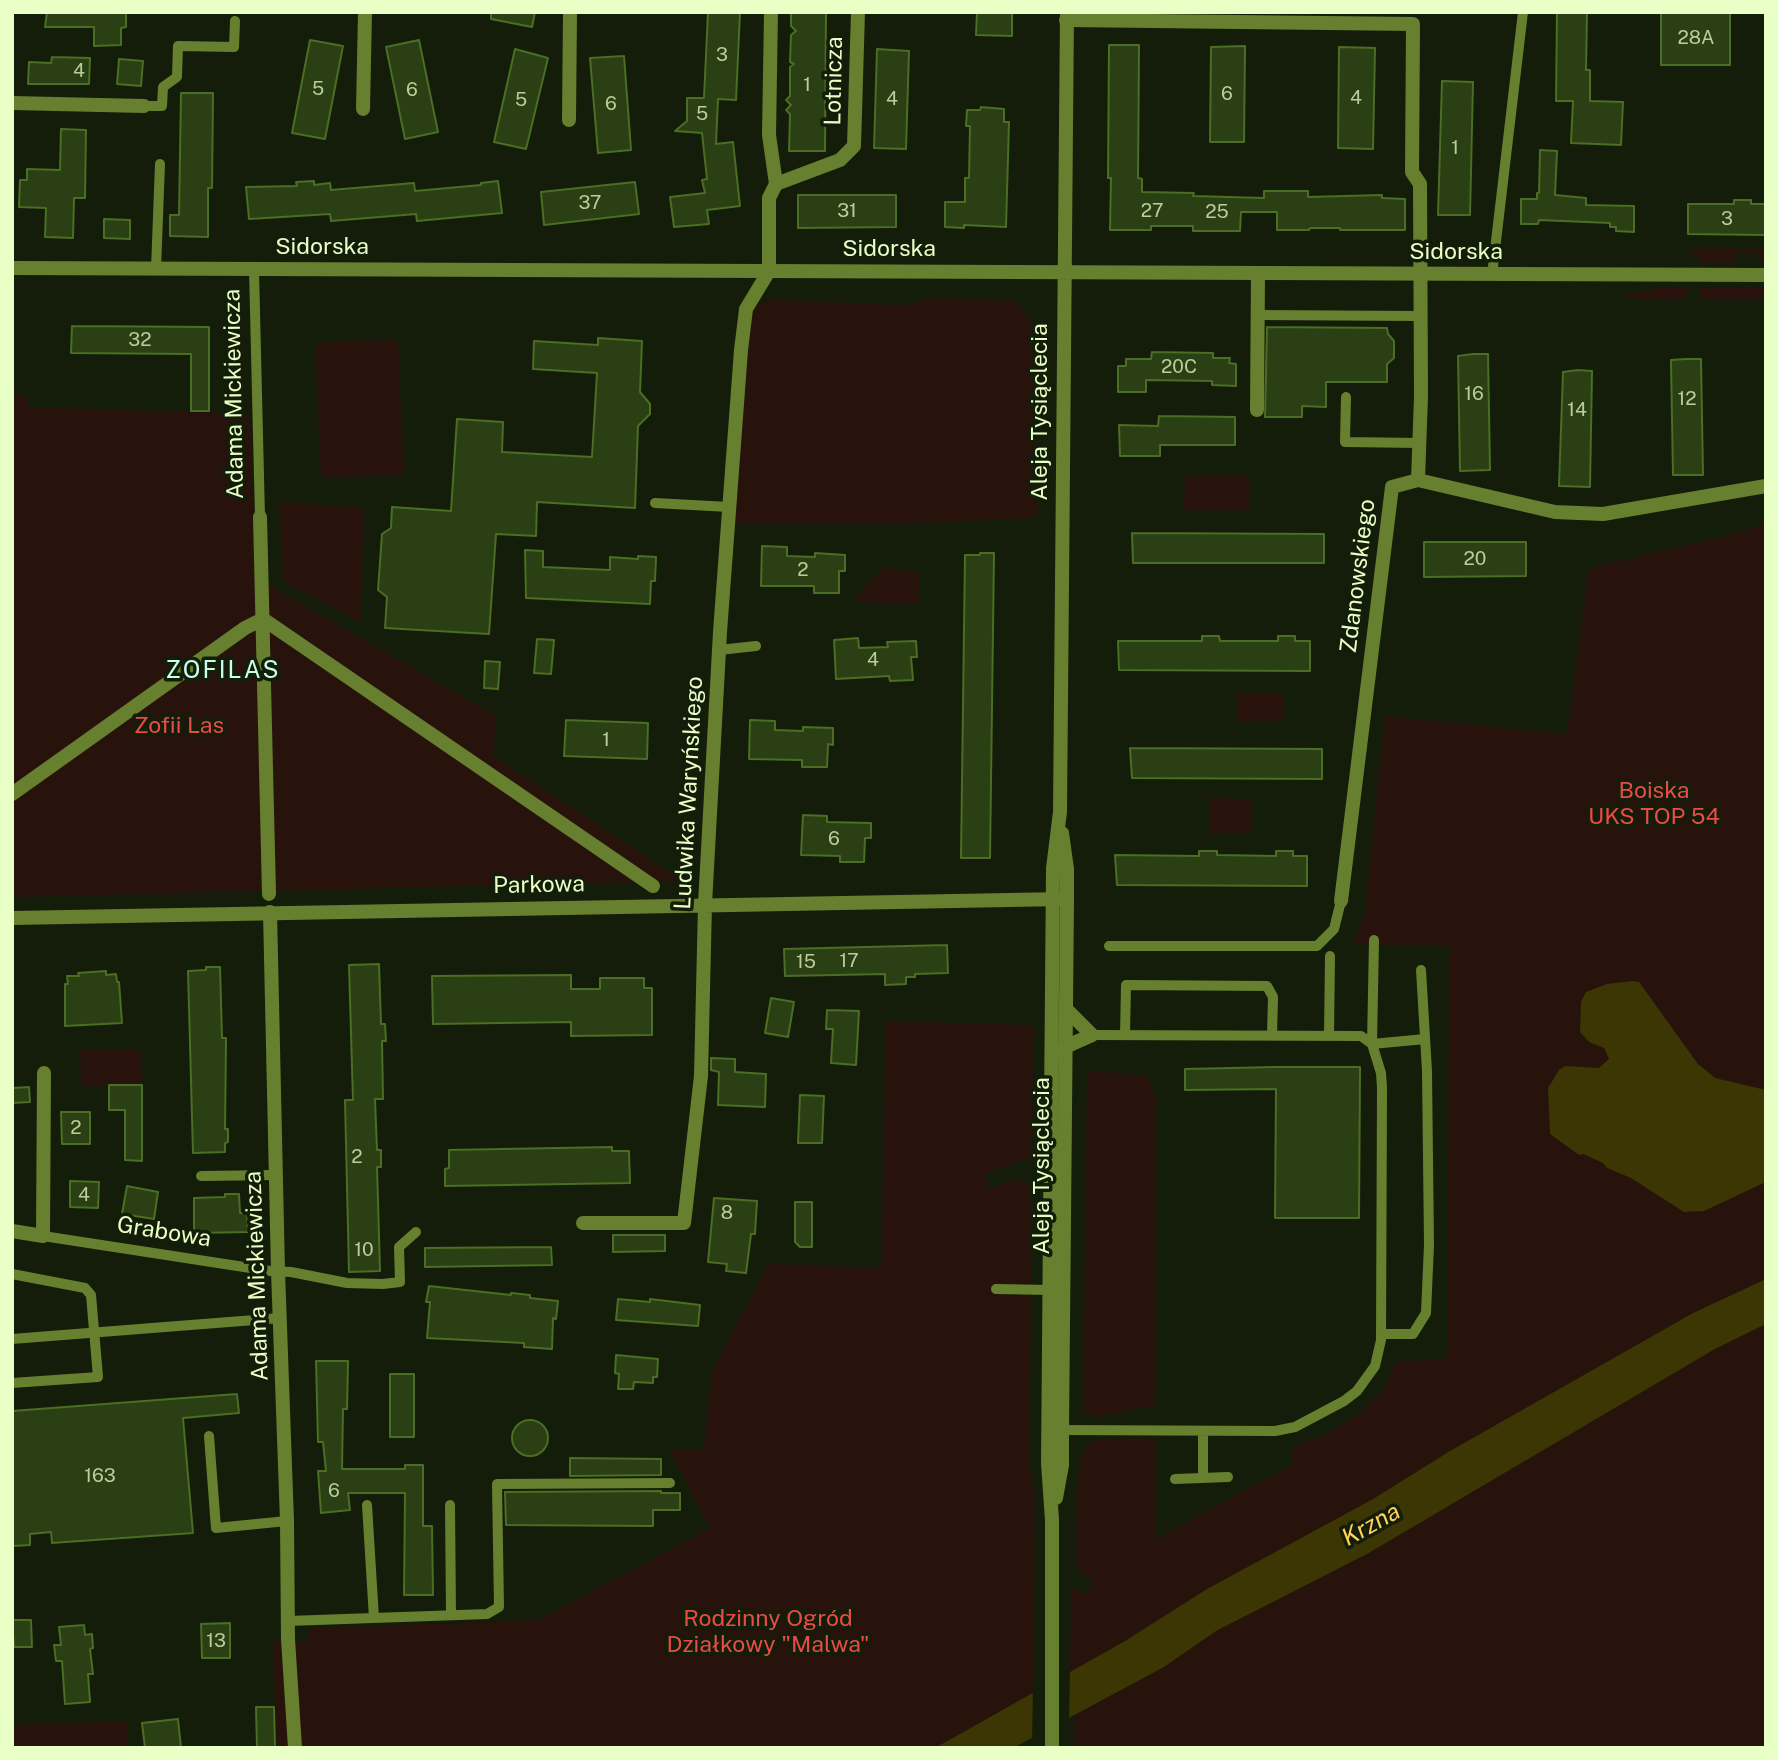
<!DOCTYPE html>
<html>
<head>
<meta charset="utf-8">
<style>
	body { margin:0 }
	#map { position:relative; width:1778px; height:1760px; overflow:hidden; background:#141d09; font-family:"Public Sans",sans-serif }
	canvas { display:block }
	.frame { position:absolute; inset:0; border:14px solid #e8ffc5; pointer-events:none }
</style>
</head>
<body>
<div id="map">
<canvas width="1778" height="1760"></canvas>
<div class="frame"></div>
</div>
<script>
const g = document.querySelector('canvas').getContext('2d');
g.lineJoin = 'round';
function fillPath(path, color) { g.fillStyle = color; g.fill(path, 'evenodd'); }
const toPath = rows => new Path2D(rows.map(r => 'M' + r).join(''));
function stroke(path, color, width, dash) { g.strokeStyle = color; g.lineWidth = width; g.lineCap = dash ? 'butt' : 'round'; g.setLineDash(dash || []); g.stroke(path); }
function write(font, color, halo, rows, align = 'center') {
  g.font = font + ' "Public Sans",sans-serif'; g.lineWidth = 7; g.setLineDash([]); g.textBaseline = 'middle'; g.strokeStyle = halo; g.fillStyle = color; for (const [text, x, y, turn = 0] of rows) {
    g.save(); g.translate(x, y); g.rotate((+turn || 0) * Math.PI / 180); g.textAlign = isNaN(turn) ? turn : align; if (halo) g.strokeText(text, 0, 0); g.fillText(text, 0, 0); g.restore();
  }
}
const green = toPath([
	[1695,248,1766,249,1766,264,1755,253,1738,253,1733,263,1699,263,1699,257,1691,257],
	[1666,287,1688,287,1688,294,1682,300,1622,298,1621,296],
	[1766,287,1766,300,1705,300,1699,294,1699,288],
	[927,298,1015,301,1033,323,1037,334,1037,518,913,523,728,523,748,305,758,306,767,299,908,306],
	[398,339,404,475,321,478,315,343],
	[12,395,28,396,29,407,250,414,255,577,496,716,493,756,683,881,12,897],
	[1185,475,1250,476,1250,509,1184,509],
	[279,502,364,508,360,622,283,581],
	[1766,522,1766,1279,1693,1313,1450,1451,1373,1499,1207,1589,1125,1641,1070,1672,1071,1588,1086,1594,1093,1581,1082,1573,1076,1562,1077,1483,1081,1453,1097,1439,1155,1438,1156,1539,1292,1465,1293,1447,1321,1437,1360,1413,1382,1391,1397,1362,1447,1358,1449,946,1354,944,1365,910,1385,716,1567,734,1589,568,1738,533],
	[883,567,920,574,918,604,852,602],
	[1238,694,1283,694,1283,721,1238,721],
	[1209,798,1251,799,1251,833,1209,833],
	[886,1021,1033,1025,1032,1158,986,1172,988,1189,1018,1179,1032,1184,1031,1281,997,1294,1031,1297,1029,1465,1035,1497,1033,1693,935,1748,277,1748,273,1640,307,1642,309,1628,539,1620,710,1528,669,1449,704,1450,712,1370,769,1264,881,1268],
	[80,1050,142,1050,142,1085,81,1085],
	[1087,1070,1147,1076,1156,1100,1155,1405,1095,1418,1083,1409],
	[1766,1324,1766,1748,1075,1748,1074,1716,1164,1667,1216,1631,1367,1554,1715,1349],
	[127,1721,128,1748,12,1748,12,1725]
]);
const water = toPath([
	[1632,981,1639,982,1698,1064,1715,1078,1766,1090,1766,1182,1704,1211,1684,1212,1631,1178,1607,1168,1603,1163,1583,1154,1579,1155,1550,1134,1548,1088,1559,1070,1565,1066,1599,1068,1609,1059,1604,1048,1589,1042,1580,1032,1581,1002,1586,992,1607,984],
	[1766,1279,1766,1324,1715,1349,1367,1554,1216,1631,1164,1667,1013,1748,935,1748,1125,1641,1207,1589,1373,1499,1450,1451,1693,1313]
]);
const pier = toPath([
	[1070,1668,1069,1723,1032,1743,1033,1689]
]);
const building = toPath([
	[47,12,126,12,126,27,121,28,121,45,94,46,94,27,45,27,47,12],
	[491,12,535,12,532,27,491,19,491,12],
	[708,12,740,12,736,100,718,99,716,144,733,142,740,206,707,210,709,224,674,227,670,197,705,193,702,180,707,179,702,133,675,131,687,121,687,98,704,98,708,12],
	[791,12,826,12,825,151,789,151,790,114,786,110,791,105,786,100,790,96,790,67,794,64,790,62,791,35,796,31,791,26,791,12],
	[977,12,1012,12,1012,36,976,35,977,12],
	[1557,12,1587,12,1586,70,1590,70,1590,101,1623,102,1621,145,1571,143,1573,101,1556,101,1557,12],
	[1661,12,1730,12,1730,65,1661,65,1661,12],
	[310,40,343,46,325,139,292,133,310,40],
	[419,40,438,132,405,139,386,47,419,40],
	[1109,45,1139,45,1138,178,1142,179,1142,192,1194,193,1193,196,1264,198,1264,191,1308,191,1308,197,1382,195,1382,198,1405,199,1405,230,1340,230,1340,228,1310,228,1309,230,1277,230,1277,212,1241,212,1240,231,1193,231,1193,226,1151,226,1151,230,1110,230,1111,178,1108,178,1109,45],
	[1245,46,1244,142,1210,142,1211,47,1245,46],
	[1339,47,1375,48,1373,149,1338,148,1339,47],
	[515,49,548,58,526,149,494,142,515,49],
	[877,49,909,51,906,149,874,148,877,49],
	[624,56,631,150,598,153,590,58,624,56],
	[52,57,90,58,89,84,28,84,29,62,51,63,52,57],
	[119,59,143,61,141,86,117,84,119,59],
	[1442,81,1473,82,1470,215,1438,215,1442,81],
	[181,93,213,93,212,188,208,188,208,237,170,236,170,215,179,215,181,93],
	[981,107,1004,109,1004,122,1009,122,1006,227,964,225,964,228,945,227,945,202,965,202,965,178,969,178,970,126,966,126,967,110,980,110,981,107],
	[61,129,86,130,85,198,74,198,73,238,45,237,46,208,19,207,20,180,27,180,27,169,60,170,61,129],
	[1540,150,1557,151,1555,195,1586,198,1586,205,1634,206,1634,232,1616,231,1616,227,1610,227,1610,223,1539,220,1538,224,1521,224,1521,199,1537,199,1537,193,1539,193,1540,150],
	[314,181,314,185,330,183,331,190,414,183,415,191,481,185,481,183,498,181,502,213,417,221,416,214,331,221,330,214,249,219,246,187,297,186,296,182,314,181],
	[635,182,639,214,544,225,541,192,635,182],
	[798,195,896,195,896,227,798,228,798,195],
	[1734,200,1751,200,1751,204,1766,204,1766,235,1688,234,1688,204,1734,204,1734,200],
	[104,219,130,220,130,239,104,238,104,219],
	[72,326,209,327,209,411,191,411,191,354,71,353,72,326],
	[1267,327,1387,328,1388,334,1394,341,1394,358,1387,364,1387,382,1326,382,1326,407,1302,406,1302,417,1265,417,1267,327],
	[598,338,642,341,640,392,650,404,650,414,638,426,635,508,537,502,536,536,496,534,489,634,385,628,387,597,378,590,382,534,391,528,392,507,451,511,457,419,503,422,502,452,592,457,597,373,533,369,534,341,598,345,598,338],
	[1152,352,1213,353,1213,358,1230,358,1229,363,1236,364,1236,386,1212,385,1212,381,1146,380,1146,392,1118,392,1118,366,1126,366,1126,359,1151,359,1152,352],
	[1473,354,1488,354,1490,470,1460,471,1458,356,1473,354],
	[1686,359,1701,359,1703,475,1673,475,1671,360,1686,359],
	[1578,370,1592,371,1590,487,1559,486,1563,372,1578,370],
	[1159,416,1235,417,1235,445,1160,445,1160,456,1120,456,1119,425,1158,426,1159,416],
	[1132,533,1324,534,1324,563,1133,563,1132,533],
	[1424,542,1526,542,1526,576,1424,577,1424,542],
	[762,546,787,547,787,556,815,557,815,553,845,555,845,571,839,571,839,593,814,593,814,586,761,586,762,546],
	[525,550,543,551,543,567,610,570,610,557,638,559,638,556,656,557,655,581,651,581,650,604,526,598,525,550],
	[980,553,994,553,990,858,961,858,965,555,980,555,980,553],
	[1202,636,1219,636,1220,641,1278,641,1278,636,1295,636,1295,641,1310,641,1310,671,1119,670,1118,641,1202,641,1202,636],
	[858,638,859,648,888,647,887,642,916,641,917,657,911,657,913,680,890,681,889,676,836,679,834,640,858,638],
	[537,639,554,640,551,674,534,673,537,639],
	[485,661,500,662,498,689,484,688,485,661],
	[566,720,648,723,647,759,564,756,566,720],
	[750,720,775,721,775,730,803,731,803,727,833,728,833,745,828,744,827,767,802,767,802,760,749,759,750,720],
	[1130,748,1322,749,1322,779,1132,778,1130,748],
	[803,815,827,816,827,822,871,823,871,838,865,838,864,862,840,862,840,856,801,855,803,815],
	[1199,851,1217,851,1217,855,1276,856,1276,851,1293,851,1293,856,1307,856,1307,886,1117,885,1115,855,1199,856,1199,851],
	[947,945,948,973,915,974,915,977,906,977,906,984,885,985,885,974,785,976,784,949,947,945],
	[379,964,381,1024,385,1024,386,1041,382,1041,383,1099,375,1099,377,1150,381,1150,381,1167,377,1167,380,1271,349,1272,345,1100,353,1100,349,965,379,964],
	[206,967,220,967,222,1038,226,1038,225,1129,228,1129,228,1142,225,1143,225,1152,193,1153,188,971,206,970,206,967],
	[106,971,106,975,116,974,117,982,119,982,122,1023,65,1026,65,984,68,984,67,976,79,976,78,973,106,971],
	[571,975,571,989,600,989,600,978,644,978,644,988,652,988,652,1035,571,1036,571,1022,433,1024,432,976,571,975],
	[771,998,794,1002,788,1037,765,1033,771,998],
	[827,1010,859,1011,856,1065,831,1063,833,1029,826,1029,827,1010],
	[711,1058,735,1059,735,1072,766,1074,765,1107,718,1105,719,1072,711,1070,711,1058],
	[1276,1067,1360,1067,1359,1218,1275,1218,1276,1089,1185,1090,1185,1069,1276,1067],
	[109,1085,142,1085,142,1161,125,1160,125,1110,109,1110,109,1085],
	[29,1087,30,1102,12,1103,12,1088,29,1087],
	[800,1095,824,1096,822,1143,798,1143,800,1095],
	[61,1112,90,1112,90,1144,62,1144,61,1112],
	[612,1147,612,1151,629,1151,630,1183,445,1186,445,1169,449,1168,449,1150,612,1147],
	[70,1181,99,1182,98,1208,70,1207,70,1181],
	[127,1186,158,1192,154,1219,122,1214,127,1186],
	[225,1194,239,1194,240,1213,247,1213,248,1232,194,1233,194,1198,225,1197,225,1194],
	[714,1198,757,1201,755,1234,751,1234,746,1273,726,1271,727,1264,708,1262,714,1198],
	[795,1202,812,1202,812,1247,800,1247,795,1242,795,1202],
	[613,1235,665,1235,665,1251,613,1252,613,1235],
	[551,1247,552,1265,425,1267,425,1248,551,1247],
	[429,1286,511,1295,511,1293,530,1295,530,1298,558,1301,556,1319,553,1318,552,1349,524,1347,524,1343,427,1338,430,1302,426,1302,429,1286],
	[618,1299,650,1302,650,1299,700,1305,698,1326,616,1320,618,1299],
	[616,1355,658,1359,657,1377,653,1377,653,1383,634,1382,633,1389,618,1389,619,1374,615,1373,616,1355],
	[316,1361,348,1361,347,1409,343,1409,342,1469,405,1469,405,1465,423,1465,423,1526,432,1526,433,1595,404,1595,405,1493,348,1493,350,1510,321,1513,318,1471,326,1471,323,1442,318,1442,316,1361],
	[390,1374,414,1374,414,1437,390,1437,390,1374],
	[237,1394,239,1413,183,1418,193,1533,52,1543,51,1532,30,1534,30,1545,12,1546,12,1411,237,1394],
	'512 1438a18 18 0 1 1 36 0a18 18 0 1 1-36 0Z',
	[570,1458,661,1459,661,1475,570,1476,570,1458],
	[661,1491,661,1493,680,1493,680,1510,653,1510,653,1526,506,1525,505,1492,661,1491],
	[12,1620,31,1620,32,1647,14,1647,12,1620],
	[230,1623,230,1658,202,1658,201,1624,230,1623],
	[84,1625,85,1635,92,1634,93,1648,90,1649,93,1674,88,1674,90,1702,65,1704,62,1661,56,1661,54,1645,61,1645,59,1627,84,1625],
	[256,1707,274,1707,275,1748,257,1748,256,1707],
	[178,1719,181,1748,145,1748,142,1723,178,1719]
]);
const service = toPath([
	[144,106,162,106,163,87,177,77,178,46,234,47,235,21],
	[156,269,160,164],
	[254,270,260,517],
	[1492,275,1523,12],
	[1257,315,1419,316],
	[1346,397,1345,442,1420,443],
	[655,503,729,507],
	[719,650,756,646],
	[1374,940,1372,1044,1425,1039],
	[1109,946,1317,946,1334,929,1341,901],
	[1125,1035,1126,985,1267,986,1273,997,1272,1035],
	[1329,1036,1330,956],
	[201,1176,277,1175],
	[43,1236,270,1271,291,1272,347,1283,383,1284,400,1282,399,1247,416,1232],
	[12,1274,85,1288,91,1295,98,1377,12,1383],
	[996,1289,1050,1290],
	[1381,1334,1413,1334,1426,1313,1429,1245,1427,1071,1421,970],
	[12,1339,280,1318],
	[1062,1430,1275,1431,1295,1427,1344,1401,1357,1391,1375,1366,1381,1340,1382,1088,1381,1073,1372,1044,1361,1036,1092,1035],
	[1203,1431,1203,1478],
	[209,1436,216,1528,287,1521],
	[1175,1479,1228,1477],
	[367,1505,374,1618],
	[450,1505,451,1615],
	[288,1621,487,1614,499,1607,497,1484,670,1483]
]);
const pedestrian = toPath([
	[260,517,269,894],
	[12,794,245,628,263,619,653,886]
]);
const minor = toPath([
	[1066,20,1413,24,1412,172,1420,184,1421,396,1418,480,1392,487,1341,901],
	[12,103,144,106],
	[363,109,365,12],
	[569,120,570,12],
	[776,184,840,160,854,146,858,12],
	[1257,410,1258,273],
	[1418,480,1555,512,1603,514,1766,486],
	[270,912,278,1271,287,1521,288,1639,295,1748],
	[12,918,1064,899],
	[1058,1053,1065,1047,1092,1035,1066,1009],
	[583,1223,684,1223,701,1076,705,904,720,632,741,350,746,309,769,271,769,198,776,184,769,135,771,12],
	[12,1231,43,1236,44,1073]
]);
const tertiary = toPath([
	[12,268,1766,275],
	[1056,1498,1062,1465,1062,1430,1067,899,1067,869,1062,833],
	[1052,1748,1052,1520,1048,1463,1053,868,1060,812,1067,12]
]);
const numberNames = [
	["28A",1696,38],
	["3",722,55],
	["4",79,71],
	["1",807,85],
	["5",318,89],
	["6",412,90],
	["6",1227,94],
	["4",1356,98],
	["4",892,99],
	["5",521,100],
	["6",611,104],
	["5",702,114],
	["1",1455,148],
	["37",590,203],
	["31",847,211],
	["27",1152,211],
	["25",1217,212],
	["3",1727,219],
	["32",140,340],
	["20C",1179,367],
	["16",1474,394],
	["12",1687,399],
	["14",1577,410],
	["20",1475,559],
	["2",803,570],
	["4",873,660],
	["1",606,740],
	["6",834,839],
	["17",849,961],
	["15",806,962],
	["2",76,1128],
	["2",357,1157],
	["4",84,1195],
	["8",727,1213],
	["10",364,1250],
	["163",100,1476],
	["6",334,1491],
	["13",216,1641]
];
const streetNames = [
	["Lotnicza",834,81,-89],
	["Sidorska",322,247],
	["Sidorska",889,249],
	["Sidorska",1456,252],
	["Adama Mickiewicza",234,394,-91],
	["Aleja Tysiąclecia",1040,412,-90],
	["Zdanowskiego",1358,576,-83],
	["Ludwika Waryńskiego",689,793,-87],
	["Parkowa",539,885,-1],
	["Aleja Tysiąclecia",1042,1166,-90],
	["Grabowa",164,1232,9],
	["Adama Mickiewicza",257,1276,-92]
];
const parkNames = [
	["Zofii Las",179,726],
	["Boiska",1654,791],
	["UKS TOP 54",1654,817],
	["Rodzinny Ogród",768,1619],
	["Działkowy \"Malwa\"",768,1645]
];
const neighbourhoodNames = [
	["ZOFILAS",223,671]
];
const waterNames = [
	["Krzna",1371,1525,-29]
];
fillPath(green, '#27120c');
fillPath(water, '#3b3604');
fillPath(pier, '#141d09');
fillPath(building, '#2a3f14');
stroke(building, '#4a6e23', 2);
stroke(service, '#67802f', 10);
stroke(pedestrian, '#67802f', 14);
stroke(minor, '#67802f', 14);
stroke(tertiary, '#67802f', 14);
write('19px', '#b8cf99', null, numberNames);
write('23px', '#e8ffc5', '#141d09', streetNames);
write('23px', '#ea4b46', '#141d09', parkNames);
g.letterSpacing = '2px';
write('24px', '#c7ffeb', '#141d09', neighbourhoodNames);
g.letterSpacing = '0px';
write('italic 24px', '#ffd253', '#141d09', waterNames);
</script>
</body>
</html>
